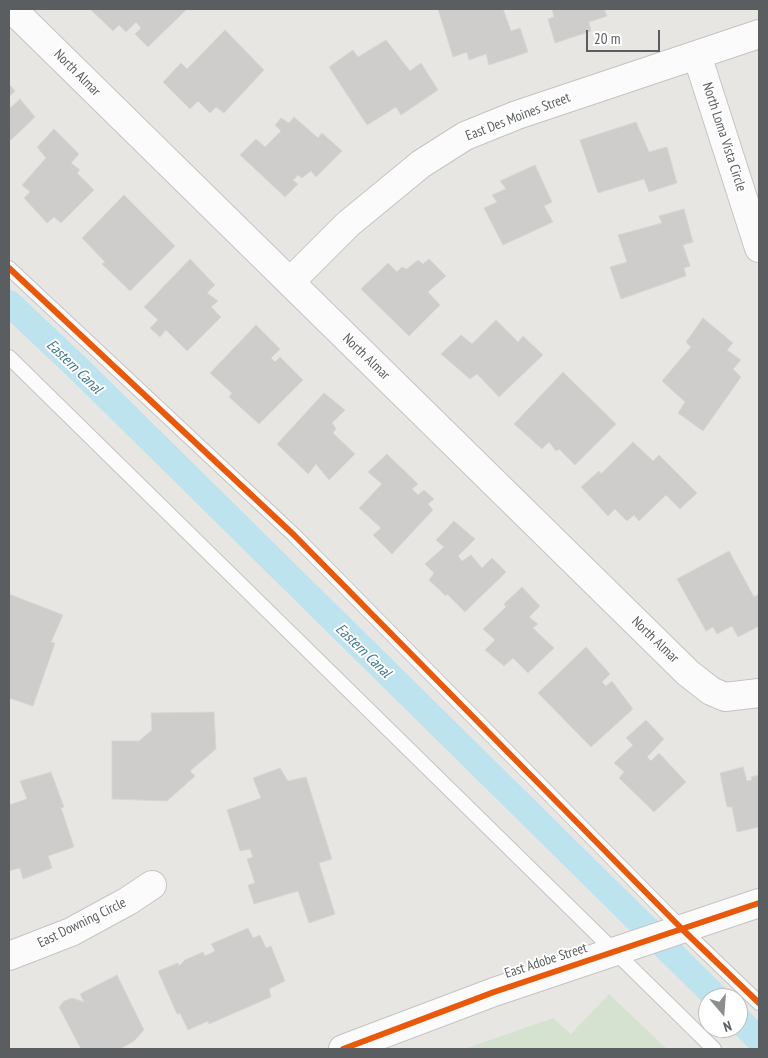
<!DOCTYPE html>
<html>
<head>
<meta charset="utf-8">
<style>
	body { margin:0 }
	#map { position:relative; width:768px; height:1058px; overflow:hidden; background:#e8e6e3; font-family:"PT Sans Narrow",sans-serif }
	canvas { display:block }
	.frame { position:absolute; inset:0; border:10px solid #5a5e60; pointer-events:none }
	.north { position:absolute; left:698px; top:988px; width:50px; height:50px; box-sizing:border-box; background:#fff; border:1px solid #bdbfbf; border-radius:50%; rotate:162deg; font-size:14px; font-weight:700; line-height:20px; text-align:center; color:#5a5e60 }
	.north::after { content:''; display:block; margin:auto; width:18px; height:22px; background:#8c8e8e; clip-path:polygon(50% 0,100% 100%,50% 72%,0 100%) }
	.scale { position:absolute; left:586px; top:30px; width:74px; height:22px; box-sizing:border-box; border:2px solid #5a5e60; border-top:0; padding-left:6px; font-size:15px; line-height:18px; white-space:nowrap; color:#5a5e60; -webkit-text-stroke:4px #fff; paint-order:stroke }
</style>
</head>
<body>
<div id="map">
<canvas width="768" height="1058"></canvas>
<div class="frame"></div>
<div class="north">N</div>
<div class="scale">20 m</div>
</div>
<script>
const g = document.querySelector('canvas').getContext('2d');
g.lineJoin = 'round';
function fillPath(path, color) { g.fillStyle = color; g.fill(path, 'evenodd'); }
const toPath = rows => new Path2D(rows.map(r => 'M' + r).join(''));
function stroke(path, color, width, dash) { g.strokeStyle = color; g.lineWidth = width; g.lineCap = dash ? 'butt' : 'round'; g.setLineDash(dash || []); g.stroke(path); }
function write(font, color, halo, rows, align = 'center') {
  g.font = font + ' "PT Sans Narrow",sans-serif'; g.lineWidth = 4; g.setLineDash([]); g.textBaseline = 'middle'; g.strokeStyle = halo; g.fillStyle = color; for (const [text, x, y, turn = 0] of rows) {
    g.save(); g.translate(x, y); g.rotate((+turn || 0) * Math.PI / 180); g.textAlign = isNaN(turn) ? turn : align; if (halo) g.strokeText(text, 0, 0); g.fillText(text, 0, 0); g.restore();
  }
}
const green = toPath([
	[609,994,667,1049,464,1049,553,1018,571,1034]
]);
const canal = toPath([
	[9,303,80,370,717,998],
	[738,1019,759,1040]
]);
const building = toPath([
	[90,9,187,9,148,47,135,34,141,28,136,22,126,32,119,25,113,31,90,9],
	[438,9,503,9,511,31,520,28,528,52,489,65,486,54,469,60,467,52,453,57,438,9],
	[552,9,604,9,607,16,589,22,591,31,555,43,548,19,554,17,552,9],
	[225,30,264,70,224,113,216,107,210,113,198,101,190,109,163,82,181,63,187,69,225,30],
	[386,40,410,71,421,63,438,90,401,115,396,107,367,125,329,67,353,50,358,57,386,40],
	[9,84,15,91,9,97,9,84],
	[20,99,35,117,11,140,9,137,9,109,20,99],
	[294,117,318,138,322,133,342,151,316,177,311,171,302,178,298,175,293,180,298,184,285,197,240,155,256,139,265,147,281,131,275,125,281,118,289,123,294,117],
	[636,122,649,152,667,147,677,183,649,192,644,179,598,193,580,140,636,122],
	[54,129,79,154,71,163,80,170,77,173,94,190,61,223,54,217,47,223,24,198,30,192,22,185,46,158,37,147,54,129],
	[535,165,552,202,544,206,553,222,503,245,484,208,497,202,492,195,506,189,500,181,535,165],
	[124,195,175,246,130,291,102,264,105,262,82,238,124,195],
	[684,209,693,242,683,245,690,266,684,268,686,276,621,299,610,267,627,262,618,235,662,223,659,216,684,209],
	[190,259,215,285,207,293,218,301,211,307,221,317,187,351,166,330,160,337,150,328,158,320,144,307,190,259],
	[429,259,446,276,428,292,440,305,409,336,361,289,388,263,397,272,402,267,407,269,418,260,423,264,429,259],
	[703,318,733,343,727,350,741,360,733,369,741,377,703,431,678,413,685,402,662,381,691,347,686,342,703,318],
	[496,320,518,342,523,336,543,355,499,397,477,374,470,379,441,354,461,335,472,344,496,320],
	[256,325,280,349,271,358,275,362,280,357,303,380,259,424,229,397,232,393,210,373,256,325],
	[563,372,616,424,575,465,559,449,556,451,549,442,542,449,514,424,563,372],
	[324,393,345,410,332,423,336,429,333,433,355,454,329,480,316,464,308,474,277,444,324,393],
	[633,442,653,461,659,455,697,493,680,509,666,495,639,521,634,515,627,521,615,509,608,516,581,487,599,471,601,474,633,442],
	[387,454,418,484,412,489,418,495,424,490,434,499,428,504,433,510,392,554,373,535,381,528,359,508,382,484,368,472,387,454],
	[454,521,475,539,458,556,462,561,471,555,482,568,492,558,506,572,465,612,447,594,446,596,429,580,434,573,425,564,444,547,436,540,454,521],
	[729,551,754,597,759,594,759,626,738,637,732,626,717,634,713,627,706,631,677,579,729,551],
	[522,587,540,606,529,617,538,624,533,628,554,648,528,673,513,658,504,666,485,650,495,640,483,629,506,607,504,604,522,587],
	[9,594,63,615,51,642,55,643,33,706,9,698,9,594],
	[586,647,610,674,602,682,606,686,612,681,633,709,591,747,538,693,586,647],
	[214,712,216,749,190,771,195,776,167,801,112,799,112,741,139,741,152,730,151,713,214,712],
	[646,720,664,739,647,757,651,761,659,753,686,782,654,812,619,778,624,772,614,763,633,745,626,738,646,720],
	[743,767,747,781,752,780,751,777,759,775,759,827,737,832,732,807,727,807,720,773,743,767],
	[280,768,288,781,306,777,332,859,319,863,335,914,309,923,298,891,254,904,248,885,255,883,247,859,253,857,250,849,240,851,227,810,261,798,253,778,280,768],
	[51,772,64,807,61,808,74,847,48,856,52,868,23,879,20,868,9,871,9,805,27,799,20,781,51,772],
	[248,928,253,938,260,935,266,948,271,946,285,981,269,989,271,997,209,1024,208,1021,188,1030,180,1013,177,1014,158,971,178,963,179,966,185,960,203,952,205,956,215,951,211,944,248,928],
	[117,975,144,1030,134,1041,120,1049,81,1049,59,1007,64,1001,72,998,84,1002,80,994,117,975]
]);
const lane = toPath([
	[9,268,294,535,682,929,759,1003],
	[9,357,714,1049]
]);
const street = toPath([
	[12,9,688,673,711,691,725,697,759,693],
	[697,55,759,248],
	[290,282,348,224,421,164,465,136,517,115,759,34],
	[9,956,71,932,128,901,152,885]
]);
const secondary = toPath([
	[343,1049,494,992,759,903]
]);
const cycleway = toPath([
	[9,268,294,535,682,929,759,1003],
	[343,1049,494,992,759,903]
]);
const streetNames = [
	["North Almar",77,73,45],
	["East Des Moines Street",518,117,-21],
	["North Loma Vista Circle",724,137,72],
	["North Almar",366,357,44],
	["North Almar",655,640,44],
	["East Downing Circle",82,923,-26],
	["East Adobe Street",546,961,-18]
];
const waterNames = [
	["Eastern Canal",74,367,44],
	["Eastern Canal",363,651,44]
];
fillPath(green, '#d6e2d0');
stroke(canal, '#bce3ee', 26);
fillPath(building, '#cfcdcc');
stroke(building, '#d8d5d2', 1);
stroke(lane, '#c5c4c3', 16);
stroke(street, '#c5c4c3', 30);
stroke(secondary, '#c4c4c4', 30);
stroke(lane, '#fcfbfb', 14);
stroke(street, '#fcfbfb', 28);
stroke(secondary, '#fcfbfb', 28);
stroke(cycleway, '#e8590c', 6);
write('14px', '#5a5e60', '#fff', streetNames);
write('italic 15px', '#437a92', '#fff', waterNames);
</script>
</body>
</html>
